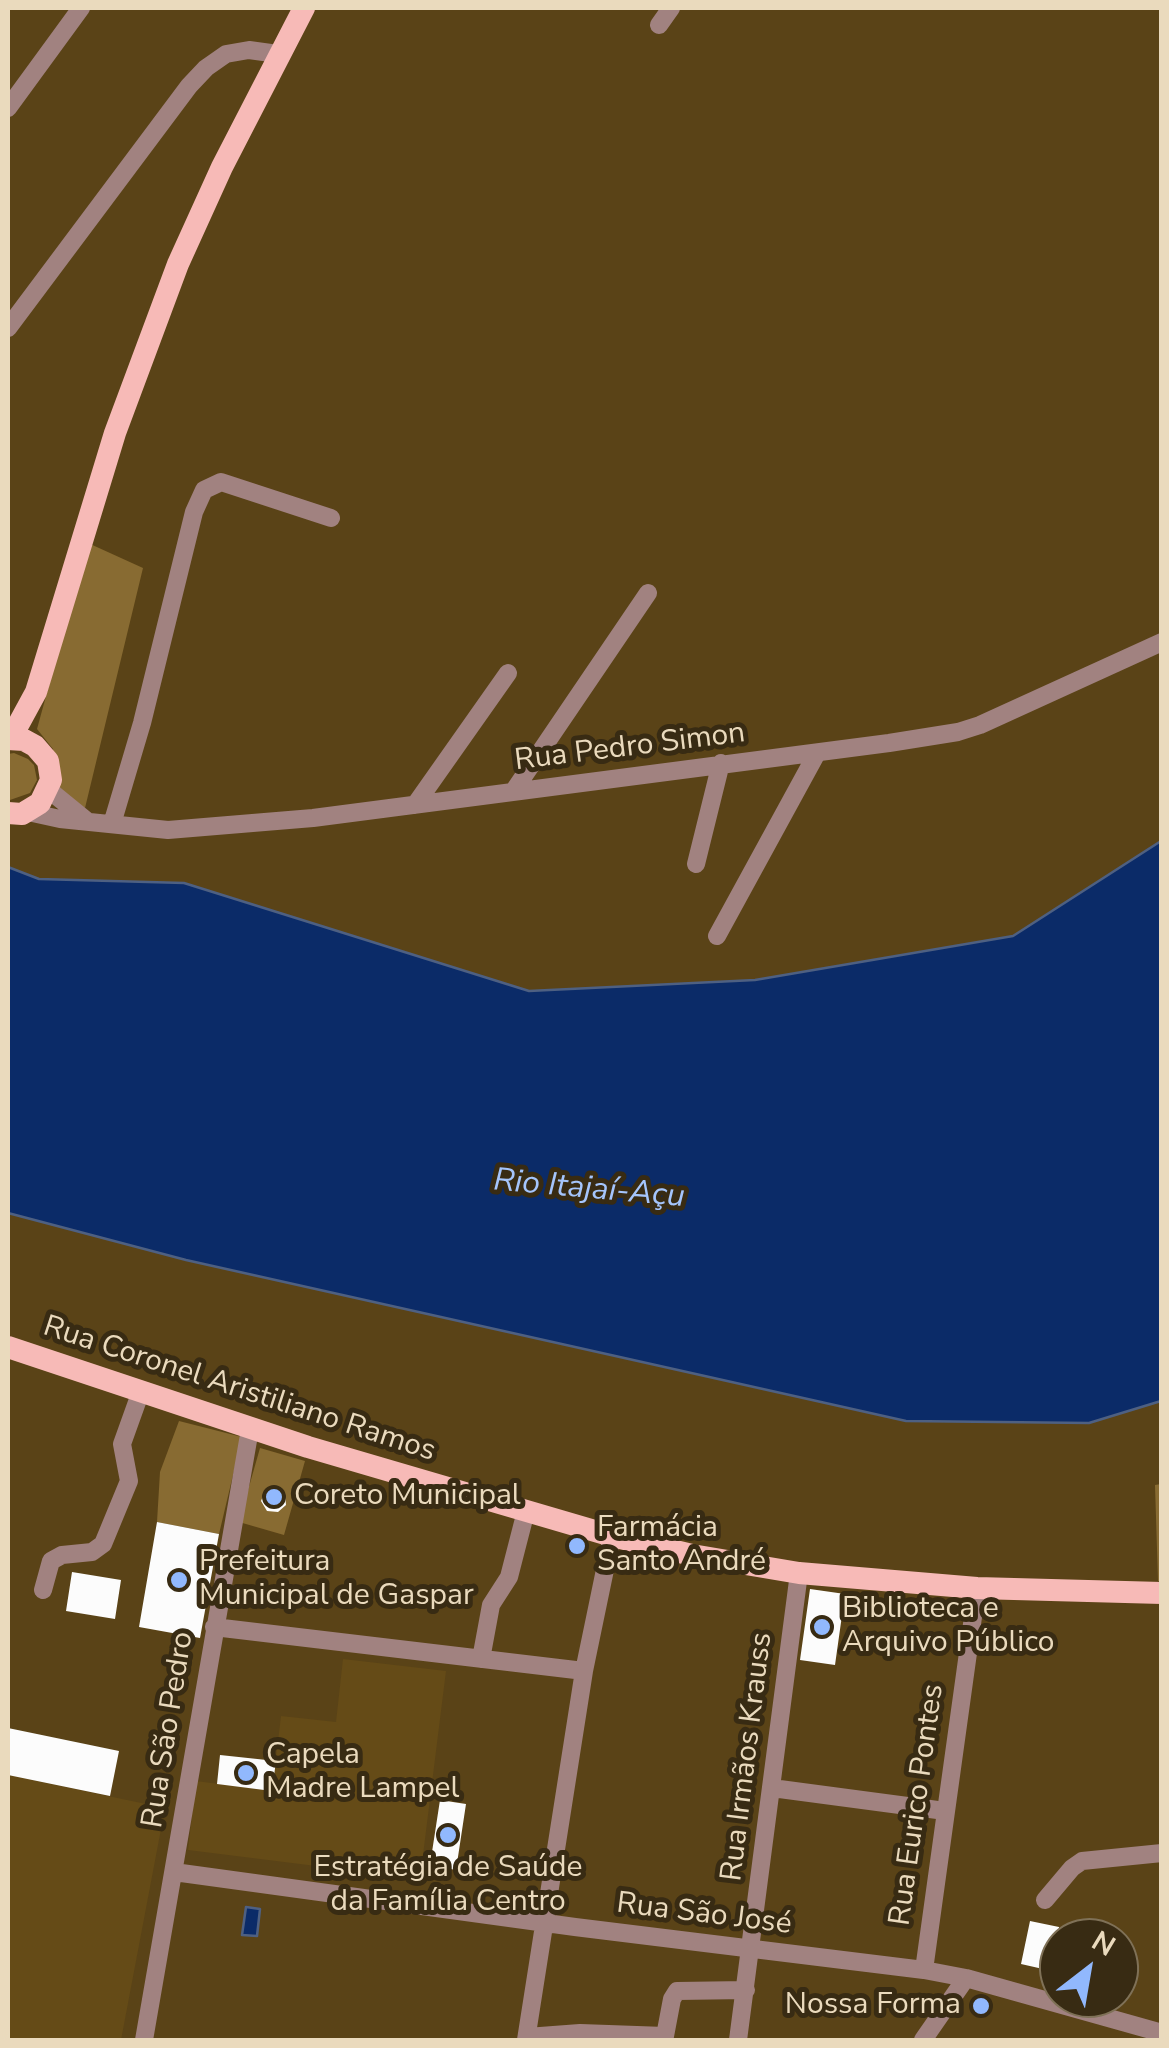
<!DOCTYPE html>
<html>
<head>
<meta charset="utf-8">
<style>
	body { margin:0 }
	#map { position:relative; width:1169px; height:2048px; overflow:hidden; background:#5a4317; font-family:"Nunito Sans",sans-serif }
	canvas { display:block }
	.frame { position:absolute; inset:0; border:10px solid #eadabd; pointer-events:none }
	.north { position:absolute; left:1039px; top:1918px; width:100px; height:100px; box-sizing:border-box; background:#382b13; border:2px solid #7f7157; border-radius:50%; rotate:31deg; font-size:28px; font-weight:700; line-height:40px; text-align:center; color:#eadabd }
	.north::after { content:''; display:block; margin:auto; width:35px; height:45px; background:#91b8fd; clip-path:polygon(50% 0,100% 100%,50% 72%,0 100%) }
</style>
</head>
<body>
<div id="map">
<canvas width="1169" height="2048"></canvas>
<div class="frame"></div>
<div class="north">N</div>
</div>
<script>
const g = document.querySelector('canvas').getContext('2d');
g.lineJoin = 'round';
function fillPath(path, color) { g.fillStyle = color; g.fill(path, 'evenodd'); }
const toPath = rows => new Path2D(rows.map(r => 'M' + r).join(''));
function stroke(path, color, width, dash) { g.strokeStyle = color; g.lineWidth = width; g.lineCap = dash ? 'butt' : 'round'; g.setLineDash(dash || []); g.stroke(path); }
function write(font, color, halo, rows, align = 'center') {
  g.font = font + ' "Nunito Sans",sans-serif'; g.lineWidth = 10; g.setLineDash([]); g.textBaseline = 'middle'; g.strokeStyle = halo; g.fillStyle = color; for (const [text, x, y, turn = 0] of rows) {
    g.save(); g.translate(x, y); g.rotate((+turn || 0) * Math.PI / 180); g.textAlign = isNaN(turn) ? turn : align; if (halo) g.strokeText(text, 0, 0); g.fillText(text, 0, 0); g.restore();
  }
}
const built = toPath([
	[343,1659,446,1671,420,1879,188,1850,196,1781,272,1791,281,1716,336,1722],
	[8,1775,165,1808,121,2040,8,2040]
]);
const green = toPath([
	[88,543,143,568,85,808,56,796,53,749,37,729],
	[14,753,28,759,34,765,37,780,30,793,10,800,8,754],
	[179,1421,242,1437,219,1534,157,1522,160,1472],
	[260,1448,305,1461,284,1535,239,1522],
	[1161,1484,1162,1581,1158,1581,1155,1485]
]);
const water = toPath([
	[1161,841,1161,1401,1089,1423,906,1421,186,1260,8,1213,8,867,39,879,184,883,529,991,755,980,1013,936,1161,841],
	[246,1907,260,1909,257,1936,242,1935,246,1907]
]);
const building = toPath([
	[276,1487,285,1493,286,1505,278,1512,267,1511,261,1501,265,1491],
	[157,1522,219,1534,200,1638,139,1627],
	[72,1572,121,1580,115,1619,66,1611],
	[810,1589,845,1594,835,1665,800,1660],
	[8,1728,119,1751,110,1796,8,1775],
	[220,1755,276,1761,272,1791,217,1784],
	[440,1800,466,1804,456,1870,430,1865],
	[1030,1921,1059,1927,1059,1979,1042,1975,1043,1969,1021,1964]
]);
const minor = toPath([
	[659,25,671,8],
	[8,108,81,8],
	[8,328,189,86,206,68,226,54,249,50,278,54],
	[515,789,648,593],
	[49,790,87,821],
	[415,805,508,673],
	[28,812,60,819,168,830,313,818,889,743,958,732,980,725,1162,642],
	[112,824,142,723,194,512,204,490,221,482,331,518],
	[696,864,721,763],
	[717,936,817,753],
	[43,1590,51,1561,62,1555,92,1552,103,1544,129,1481,122,1444,141,1391],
	[214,1627,584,1671],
	[481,1659,491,1605,509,1577,526,1511],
	[772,1788,945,1811],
	[174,1872,575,1927,924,1970,966,1978,1162,2033],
	[1045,1900,1072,1868,1082,1861,1162,1853],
	[924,1970,977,1588],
	[527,2037,580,2033,665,2036,672,1999,677,1991,746,1990],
	[144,2040,250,1429],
	[526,2040,584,1671,612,1536],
	[738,2040,799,1573],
	[923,2040,966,1978]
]);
const major = toPath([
	[11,738,36,692,115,433,178,264,222,167,304,8],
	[8,739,24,740,35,746,48,761,51,780,40,803,22,814,8,813],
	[8,1347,308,1447,612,1536,692,1555,799,1573,977,1588,1162,1593]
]);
const markers = [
	[274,1497,10,"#91b8fd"],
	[577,1546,10,"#91b8fd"],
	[179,1580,10,"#91b8fd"],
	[822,1627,10,"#91b8fd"],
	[246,1773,10,"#91b8fd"],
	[448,1835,10,"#91b8fd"],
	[981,2006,10,"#91b8fd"]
];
const streetNames = [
	["Rua Pedro Simon",630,748,-7],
	["Rua Coronel Aristiliano Ramos",239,1390,18],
	["Rua São Pedro",169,1730,-81],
	["Rua Irmãos Krauss",748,1757,-83],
	["Rua Eurico Pontes",918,1805,-82],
	["Rua São José",704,1915,7]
];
const poiNames = [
	["Coreto Municipal",294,1497],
	["Farmácia",597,1529],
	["Santo André",597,1563],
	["Prefeitura",199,1563],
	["Municipal de Gaspar",199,1597],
	["Biblioteca e",842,1610],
	["Arquivo Público",842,1644],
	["Capela",266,1756],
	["Madre Lampel",266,1790],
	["Estratégia de Saúde",448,1869,"center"],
	["da Família Centro",448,1903,"center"],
	["Nossa Forma",961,2006,"right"]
];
const waterNames = [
	["Rio Itajaí-Açu",589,1190,5]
];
fillPath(built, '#654b17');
fillPath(green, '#886b32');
fillPath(water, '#0b2b68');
stroke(water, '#4e6082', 2.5);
fillPath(building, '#fcfcfc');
stroke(minor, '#a18280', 18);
stroke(major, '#f7bab7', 22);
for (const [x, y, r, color] of markers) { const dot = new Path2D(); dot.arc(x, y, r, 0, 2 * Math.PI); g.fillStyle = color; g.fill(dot); stroke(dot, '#382b13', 4); }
write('30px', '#eadabd', '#382b13', streetNames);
write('30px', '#eadabd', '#382b13', poiNames, 'left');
write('italic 32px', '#a5c5fc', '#382b13', waterNames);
</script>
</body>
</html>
